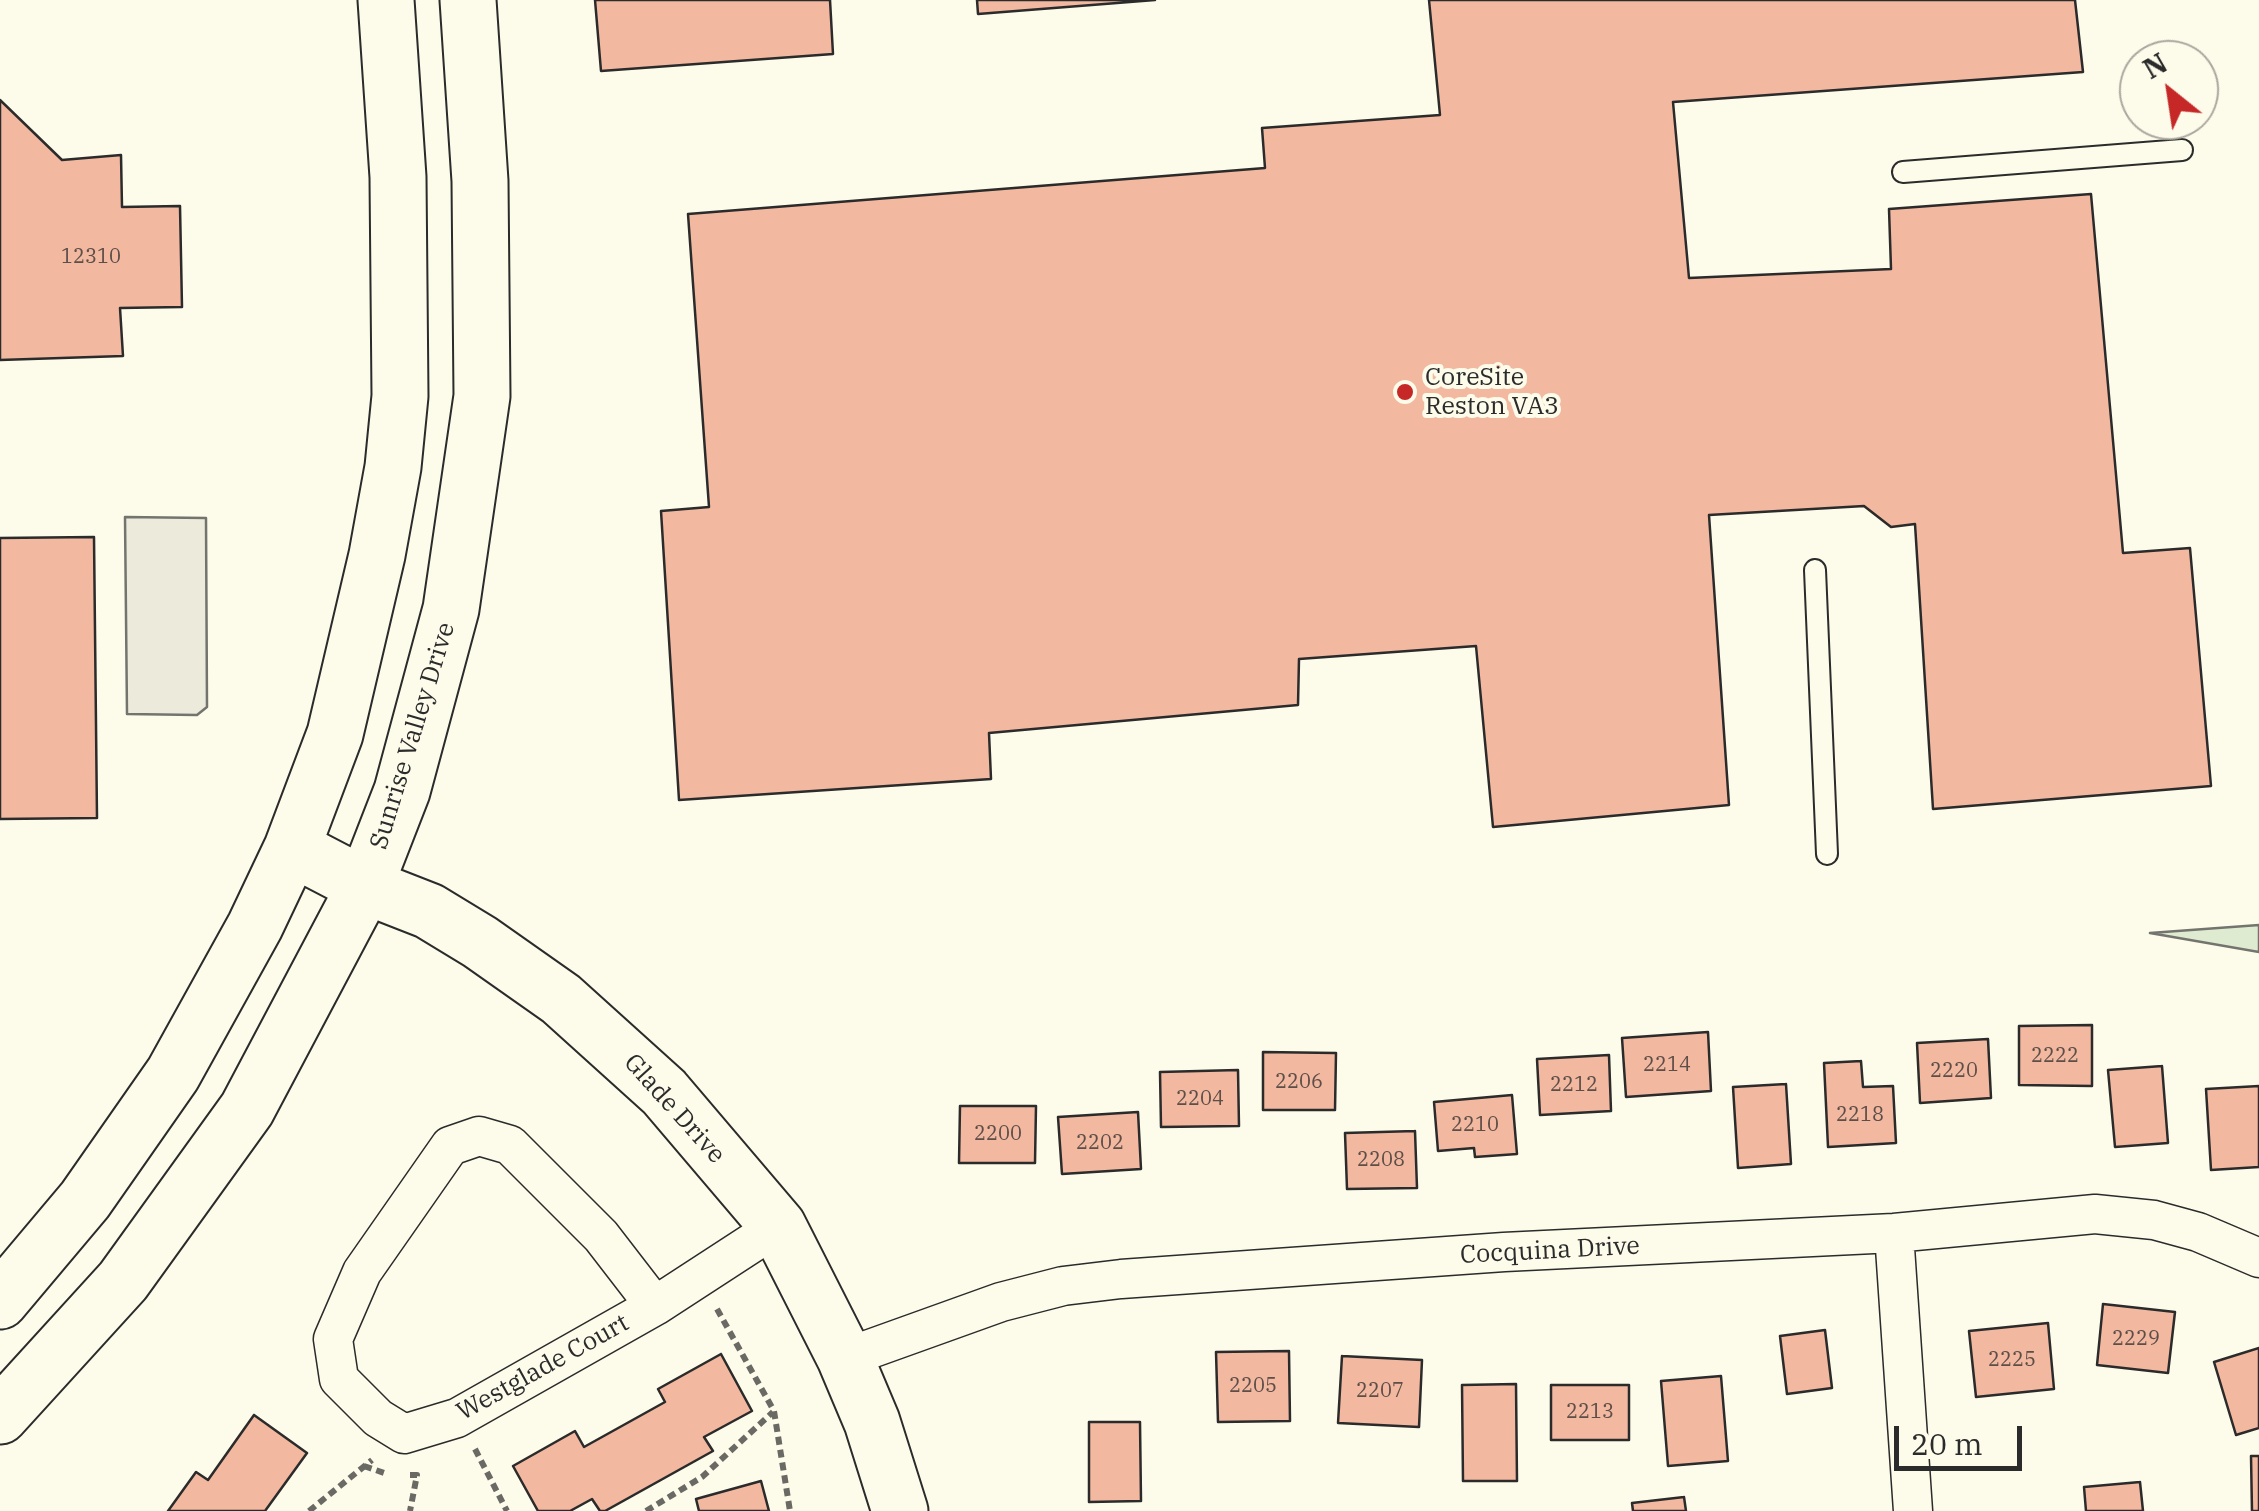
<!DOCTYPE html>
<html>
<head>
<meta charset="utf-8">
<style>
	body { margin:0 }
	#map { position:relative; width:2259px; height:1511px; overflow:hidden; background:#fdfbea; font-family:"IBM Plex Serif",serif }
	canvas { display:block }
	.north { position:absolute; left:2119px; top:40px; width:100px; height:100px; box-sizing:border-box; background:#fdfbea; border:2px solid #a9a89e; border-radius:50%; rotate:330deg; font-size:28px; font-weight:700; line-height:40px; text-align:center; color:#2b2b2b }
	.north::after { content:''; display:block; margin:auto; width:35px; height:45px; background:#c62828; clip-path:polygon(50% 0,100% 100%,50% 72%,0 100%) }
	.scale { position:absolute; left:1894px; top:1426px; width:128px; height:45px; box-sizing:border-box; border:5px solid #2b2b2b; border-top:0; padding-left:12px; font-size:30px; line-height:35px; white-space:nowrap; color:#2b2b2b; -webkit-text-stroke:8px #fdfbea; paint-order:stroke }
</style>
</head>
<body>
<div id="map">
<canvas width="2259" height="1511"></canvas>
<div class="north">N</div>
<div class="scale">20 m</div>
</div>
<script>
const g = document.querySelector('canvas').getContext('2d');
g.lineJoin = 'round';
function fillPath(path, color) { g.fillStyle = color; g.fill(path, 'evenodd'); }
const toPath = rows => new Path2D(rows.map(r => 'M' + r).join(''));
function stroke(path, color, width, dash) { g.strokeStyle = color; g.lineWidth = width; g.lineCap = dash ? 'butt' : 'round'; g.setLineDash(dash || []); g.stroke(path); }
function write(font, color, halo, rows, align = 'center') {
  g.font = font + ' "IBM Plex Serif",serif'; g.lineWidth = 8; g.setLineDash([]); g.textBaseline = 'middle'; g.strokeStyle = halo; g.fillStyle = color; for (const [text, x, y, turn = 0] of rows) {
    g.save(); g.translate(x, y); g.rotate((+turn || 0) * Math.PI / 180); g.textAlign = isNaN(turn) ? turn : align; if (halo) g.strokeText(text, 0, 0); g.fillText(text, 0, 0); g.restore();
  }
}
const green = toPath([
	[2259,925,2259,952,2150,933,2259,925]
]);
const parking = toPath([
	[125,517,206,518,207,707,197,715,127,714,125,517]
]);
const building = toPath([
	[595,0,830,0,833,54,601,71,595,0],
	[977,0,1155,0,978,14,977,0],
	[1429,0,2075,0,2083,72,1673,102,1689,278,1891,269,1889,209,2091,194,2123,553,2190,548,2211,786,1933,809,1915,524,1891,527,1864,506,1709,515,1729,805,1493,827,1476,646,1299,659,1298,705,989,733,991,779,679,800,661,511,709,507,688,214,1265,168,1262,128,1440,115,1429,0],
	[0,100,62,160,121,155,122,207,180,206,182,307,120,308,123,356,0,360,0,100],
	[94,537,97,818,0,819,0,538,94,537],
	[2092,1025,2092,1086,2019,1085,2019,1026,2092,1025],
	[1708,1032,1711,1091,1626,1097,1622,1038,1708,1032],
	[1988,1039,1991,1098,1920,1103,1917,1043,1988,1039],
	[1263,1052,1336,1053,1335,1110,1263,1110,1263,1052],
	[1609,1055,1611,1111,1540,1115,1537,1059,1609,1055],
	[1861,1061,1863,1087,1893,1086,1896,1143,1828,1147,1824,1063,1861,1061],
	[2162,1066,2168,1143,2115,1147,2108,1070,2162,1066],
	[1238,1070,1239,1126,1161,1127,1160,1072,1238,1070],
	[1786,1084,1791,1164,1738,1168,1733,1087,1786,1084],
	[2259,1086,2259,1167,2211,1170,2206,1089,2259,1086],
	[1512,1095,1517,1154,1475,1157,1474,1148,1438,1151,1434,1102,1512,1095],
	[960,1106,1036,1106,1035,1163,959,1163,960,1106],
	[1138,1112,1141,1169,1062,1174,1058,1117,1138,1112],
	[1415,1131,1417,1188,1347,1189,1345,1133,1415,1131],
	[2103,1304,2175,1312,2168,1373,2097,1365,2103,1304],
	[2048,1323,2054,1389,1976,1397,1969,1331,2048,1323],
	[1825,1330,1832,1388,1787,1394,1780,1336,1825,1330],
	[2259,1348,2259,1428,2236,1435,2214,1362,2259,1348],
	[1289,1351,1290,1421,1218,1422,1216,1352,1289,1351],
	[721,1354,752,1411,704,1437,713,1451,605,1511,600,1511,592,1499,570,1511,538,1511,513,1466,575,1431,584,1447,665,1402,658,1389,721,1354],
	[1342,1356,1422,1360,1419,1427,1338,1423,1342,1356],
	[1721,1376,1728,1461,1668,1466,1661,1381,1721,1376],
	[1516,1384,1517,1481,1463,1481,1462,1385,1516,1384],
	[1551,1385,1629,1385,1629,1440,1551,1440,1551,1385],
	[254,1415,307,1453,265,1511,168,1511,196,1472,208,1480,254,1415],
	[1089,1422,1140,1422,1141,1501,1089,1502,1089,1422],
	[2251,1456,2259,1456,2259,1511,2252,1511,2251,1456],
	[761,1481,769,1511,699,1511,696,1499,761,1481],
	[2140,1482,2143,1511,2086,1511,2084,1487,2140,1482],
	[1684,1497,1686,1511,1633,1511,1632,1503,1684,1497]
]);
const path = toPath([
	[717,1309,774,1411,790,1511],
	[475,1449,507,1511],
	[364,1466,387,1474],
	[410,1475,417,1475,410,1511],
	[309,1511,372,1460],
	[646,1511,702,1477,773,1412]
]);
const lane = toPath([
	[1903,172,2182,150],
	[1815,570,1827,854]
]);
const street = toPath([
	[1894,1233,1913,1511],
	[655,1306,601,1236,510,1145,479,1136,450,1146,362,1272,333,1339,339,1379,378,1418,404,1434,457,1418,655,1306,778,1226],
	[845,1358,1001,1302,1063,1286,1121,1279,1504,1252,1894,1233,2095,1214,2154,1220,2198,1232,2259,1258]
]);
const secondary = toPath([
	[292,848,365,886,429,911,480,942,561,999,664,1092,778,1226,845,1358,872,1422,900,1511],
	[0,1301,85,1200,173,1074,255,926,292,848,335,734,377,555,393,467,400,396,398,177,386,0],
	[0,1416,123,1281,247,1109,365,886,402,791,451,609,482,396,480,181,468,0]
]);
const markers = [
	[1405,392,10,"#c62828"]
];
const numberNames = [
	["12310",91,257],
	["2222",2055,1056],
	["2214",1667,1065],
	["2220",1954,1071],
	["2206",1299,1082],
	["2212",1574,1085],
	["2204",1200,1099],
	["2218",1860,1115],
	["2210",1475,1125],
	["2200",998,1134],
	["2202",1100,1143],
	["2208",1381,1160],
	["2229",2136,1339],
	["2225",2012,1360],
	["2205",1253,1386],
	["2207",1380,1391],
	["2213",1590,1412]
];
const poiNames = [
	["CoreSite",1425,378],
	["Reston VA3",1425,407]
];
const streetNames = [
	["Sunrise Valley Drive",413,736,-73],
	["Glade Drive",674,1109,48],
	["Cocquina Drive",1550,1251,-3],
	["Westglade Court",543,1368,-29]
];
fillPath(green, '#deebd1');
stroke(green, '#74746e', 2.5);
fillPath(parking, '#eceadb');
stroke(parking, '#74746e', 2.5);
fillPath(building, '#f2b8a0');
stroke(building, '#2b2b2b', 2.5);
stroke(lane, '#2b2b2b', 24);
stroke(street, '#2b2b2b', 41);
stroke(secondary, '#2b2b2b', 59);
stroke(path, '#6a6964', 6, [8, 5]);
stroke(lane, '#fdfbea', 20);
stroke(street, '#fdfbea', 38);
stroke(secondary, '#fdfbea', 55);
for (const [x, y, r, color] of markers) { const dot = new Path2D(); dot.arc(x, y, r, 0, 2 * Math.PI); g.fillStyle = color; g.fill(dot); stroke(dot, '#fdfbea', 4); }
write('20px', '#5d4e48', null, numberNames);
write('25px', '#2b2b2b', '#fdfbea', poiNames, 'left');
write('25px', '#2b2b2b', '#fdfbea', streetNames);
</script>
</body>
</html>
